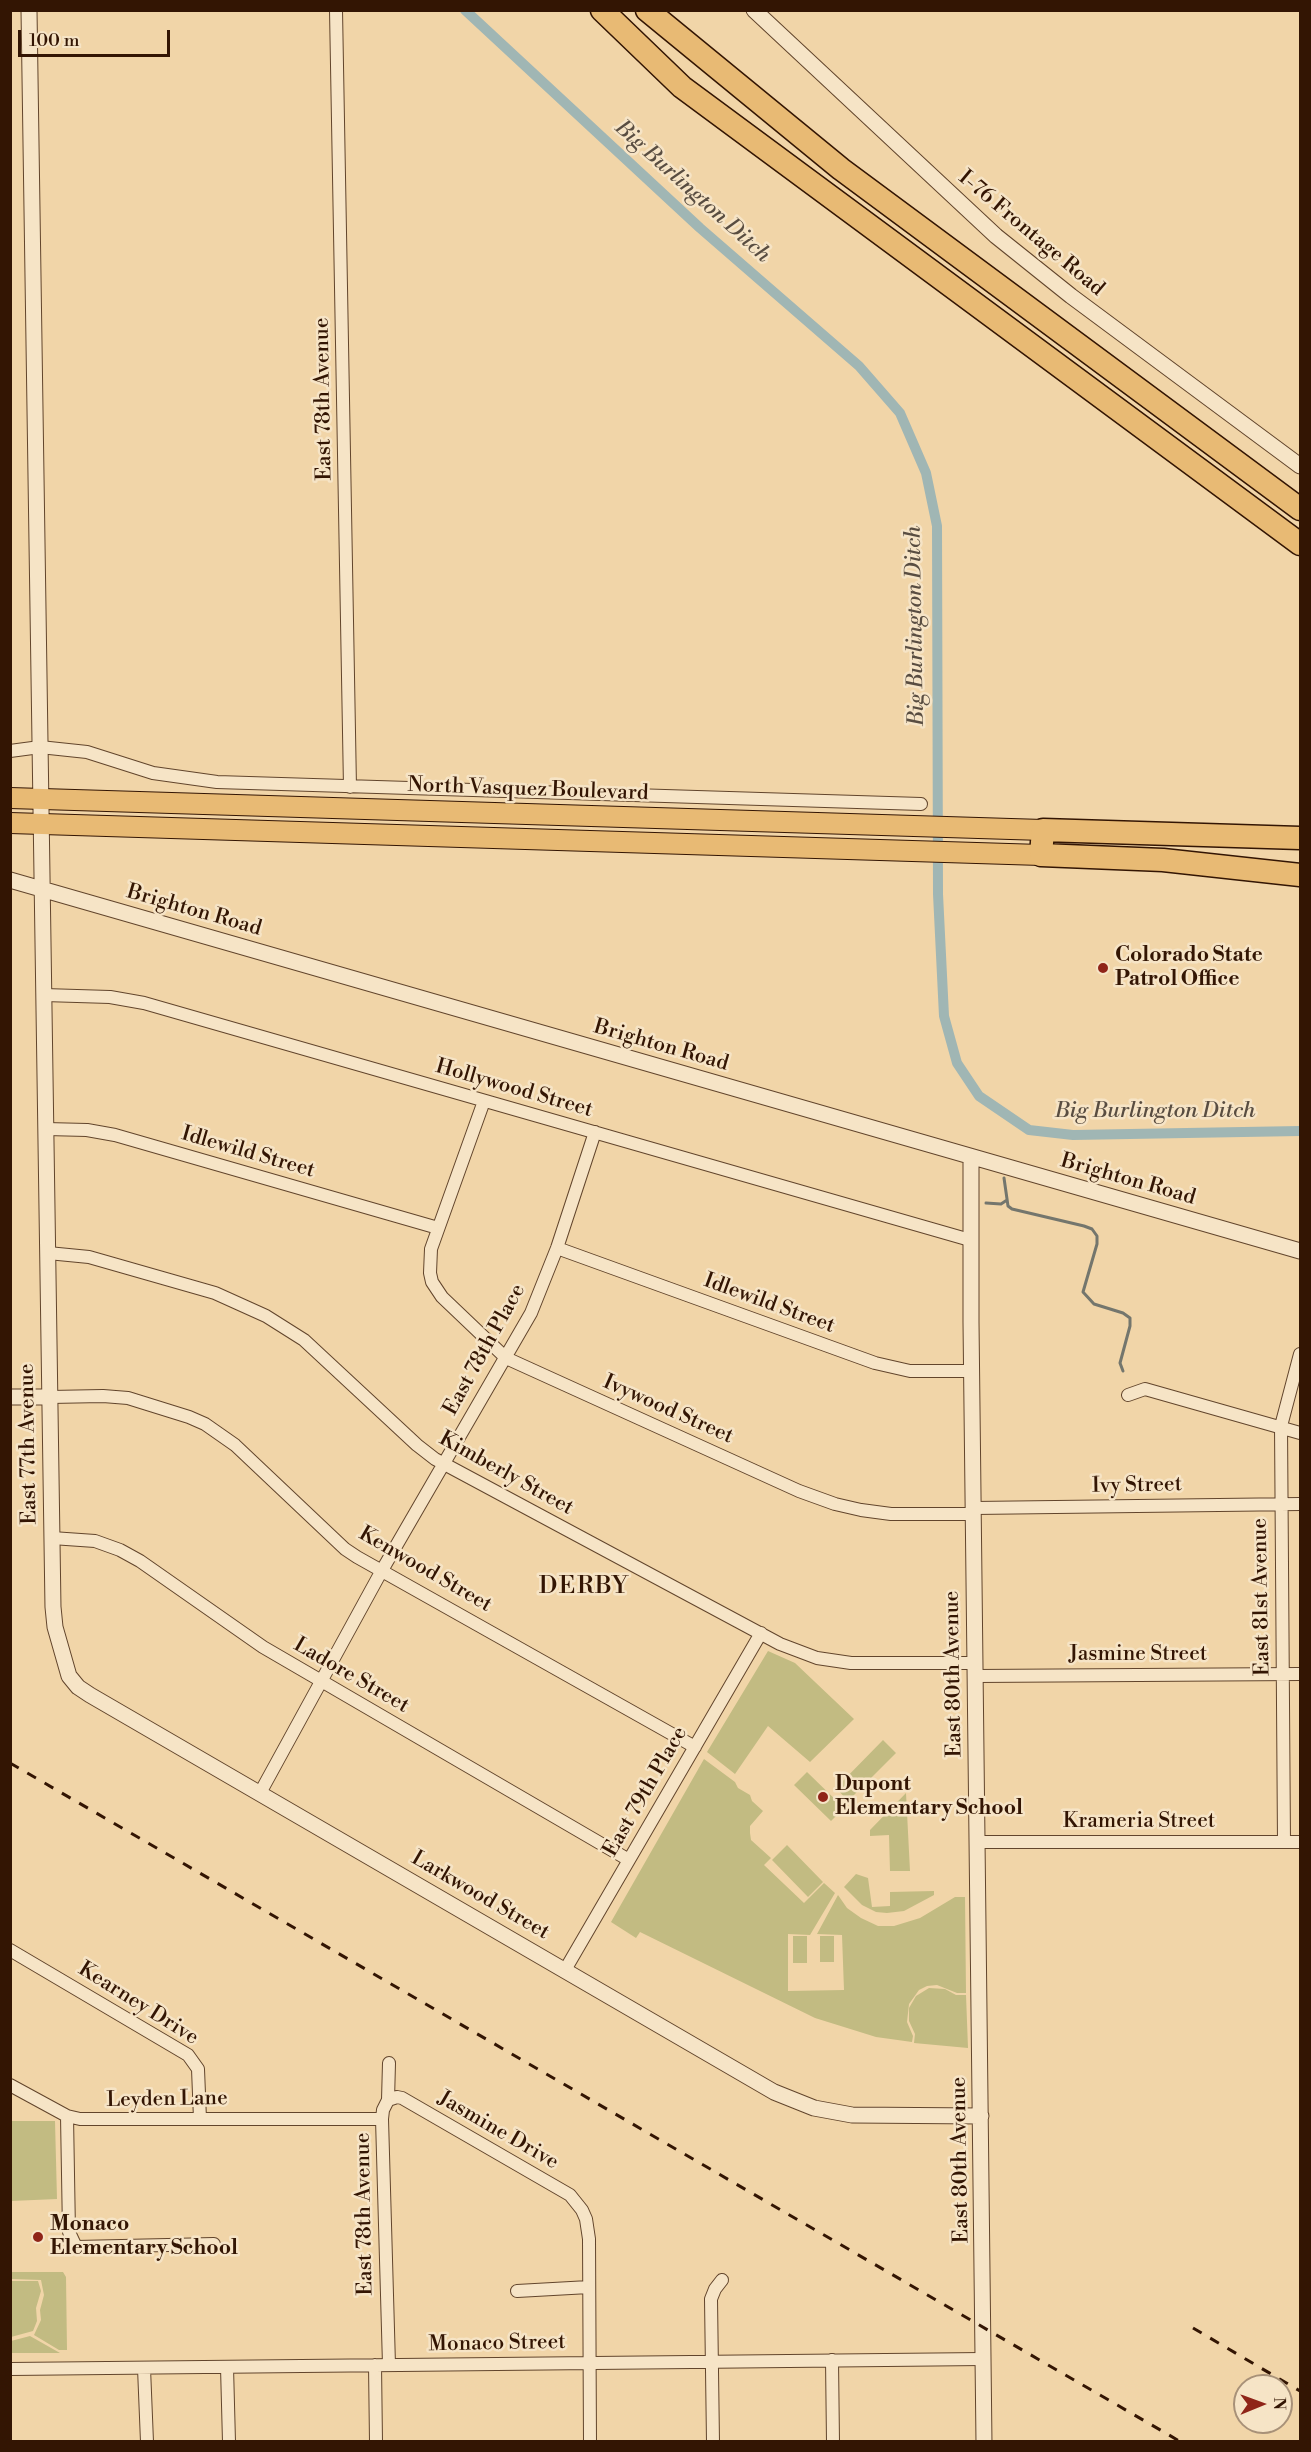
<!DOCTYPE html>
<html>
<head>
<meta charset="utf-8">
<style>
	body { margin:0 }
	#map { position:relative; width:1311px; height:2452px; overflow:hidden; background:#f1d5a8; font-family:"Libre Bodoni",serif }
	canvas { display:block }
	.frame { position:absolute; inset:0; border:12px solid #331503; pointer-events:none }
	.north { position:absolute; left:1233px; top:2374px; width:60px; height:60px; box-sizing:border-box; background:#f6e4c6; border:2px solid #a89178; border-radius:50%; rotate:89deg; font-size:16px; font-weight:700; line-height:24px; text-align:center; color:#331503 }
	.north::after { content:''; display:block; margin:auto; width:21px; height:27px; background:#8f2418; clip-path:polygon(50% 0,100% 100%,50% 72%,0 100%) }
	.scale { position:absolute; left:18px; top:30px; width:152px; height:27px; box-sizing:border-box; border:3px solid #331503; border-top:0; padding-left:8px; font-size:18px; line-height:21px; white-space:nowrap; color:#331503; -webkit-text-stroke:4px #f6e4c6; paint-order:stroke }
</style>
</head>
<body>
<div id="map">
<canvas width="1311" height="2452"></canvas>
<div class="frame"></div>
<div class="north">N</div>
<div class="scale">100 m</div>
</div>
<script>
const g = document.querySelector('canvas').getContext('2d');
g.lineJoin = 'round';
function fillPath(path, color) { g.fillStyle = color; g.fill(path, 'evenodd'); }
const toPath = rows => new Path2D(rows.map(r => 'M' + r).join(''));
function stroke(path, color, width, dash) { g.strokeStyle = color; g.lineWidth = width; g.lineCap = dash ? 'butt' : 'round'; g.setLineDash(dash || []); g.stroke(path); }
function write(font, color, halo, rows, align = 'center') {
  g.font = font + ' "Libre Bodoni",serif'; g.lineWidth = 5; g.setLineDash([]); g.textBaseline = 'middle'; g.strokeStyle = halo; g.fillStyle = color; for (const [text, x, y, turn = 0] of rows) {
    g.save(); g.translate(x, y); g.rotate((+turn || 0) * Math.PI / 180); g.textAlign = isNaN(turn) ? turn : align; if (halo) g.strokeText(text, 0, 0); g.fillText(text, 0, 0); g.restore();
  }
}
const green = toPath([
	[768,1651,795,1663,854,1719,810,1762,768,1726,735,1774,707,1752],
	[883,1740,896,1753,848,1801,836,1788],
	[704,1759,735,1782,738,1788,750,1795,752,1801,763,1811,750,1826,750,1833,751,1840,771,1858,764,1865,804,1903,824,1883,835,1893,810,1935,788,1934,788,1991,844,1990,842,1935,817,1934,838,1895,847,1908,861,1918,878,1926,894,1926,920,1918,955,1897,965,1897,966,1993,957,1993,937,1985,927,1986,919,1990,909,2004,907,2022,913,2036,912,2042,876,2037,815,2018,640,1932,636,1938,611,1922],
	[807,1772,844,1808,831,1821,794,1785],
	[906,1793,910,1871,890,1871,889,1835,870,1836,870,1830],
	[787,1845,823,1882,808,1897,772,1860],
	[856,1874,868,1878,872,1907,890,1906,890,1892,934,1891,934,1895,904,1911,887,1913,876,1912,862,1905,844,1887],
	[793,1936,807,1936,807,1963,793,1963],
	[820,1936,834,1936,834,1962,820,1962],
	[929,1988,945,1989,956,1995,966,1995,968,2048,914,2043,915,2034,909,2021,909,2008,916,1996],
	[11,2121,55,2121,57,2199,11,2201],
	[11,2272,63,2272,66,2277,67,2350,59,2350,34,2335,41,2320,40,2310,44,2295,41,2280,12,2279],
	[12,2281,38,2281,41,2291,36,2308,37,2321,33,2331,11,2337,10,2283],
	[30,2336,60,2353,11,2353,11,2341]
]);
const stream = toPath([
	[1004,1178,1008,1206,1012,1209,1084,1226,1092,1229,1097,1236,1097,1244,1083,1292,1094,1304,1123,1313,1130,1318,1130,1326,1120,1363,1123,1371],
	[986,1203,1001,1204,1007,1200]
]);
const canal = toPath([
	[465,10,700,228,859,366,900,413,926,473,937,526,938,894,944,1016,957,1063,979,1096,1029,1130,1073,1135,1300,1131]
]);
const minor = toPath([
	[336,10,350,787],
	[10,751,40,747,87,752,153,773,217,782,921,804],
	[44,995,110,997,144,1003,970,1240],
	[484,1101,431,1249,430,1273,432,1282,442,1297,506,1358,799,1491,835,1504,861,1510,891,1514,974,1514],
	[46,1129,87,1130,115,1135,438,1228],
	[557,1248,875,1363,910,1371,972,1371],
	[48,1253,89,1257,215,1293,266,1316,304,1340,417,1445,435,1459,780,1644,817,1658,851,1663,976,1663],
	[1128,1395,1145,1389,1300,1433],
	[50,1397,103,1396,128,1398,189,1417,205,1424,235,1445,345,1549,357,1557,695,1747],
	[974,1508,1300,1504],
	[52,1538,95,1541,120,1550,140,1561,263,1647,629,1860],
	[976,1676,1300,1674],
	[260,1793,381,1572,531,1313,557,1248,595,1132],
	[977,1842,1300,1842],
	[1284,1842,1281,1426,1300,1354],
	[10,1950,188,2055,198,2069,200,2119],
	[565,1970,761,1633],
	[10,2085,67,2116,80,2119,382,2119],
	[388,2100,397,2097,402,2098,570,2195,582,2210,586,2219,589,2239,590,2442],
	[67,2116,69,2232,76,2247,214,2244],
	[517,2291,589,2287],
	[832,2360,833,2442],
	[375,2365,376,2442],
	[389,2365,382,2119,383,2110,388,2100,389,2063],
	[227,2367,229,2442],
	[144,2368,147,2442],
	[10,2369,983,2359],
	[713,2442,711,2299,715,2289,722,2280]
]);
const tertiary = toPath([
	[29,10,53,1607,55,1627,69,1676,78,1687,90,1695,774,2092,814,2108,852,2115,981,2116],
	[754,10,996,236,1071,296,1300,466],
	[10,880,1300,1251],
	[971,1157,971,1322,984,2442],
	[10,1397,50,1397]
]);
const trunk = toPath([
	[10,798,1043,830],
	[10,823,1041,855]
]);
const motorway = toPath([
	[602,10,682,87,1300,544],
	[647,10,841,169,1300,509],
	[1300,838,1043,830,1041,855,1163,860,1300,875]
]);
const rail = toPath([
	[10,1763,1181,2442],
	[1193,2328,1300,2391]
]);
const markers = [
	[1103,968,6,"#8f2418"],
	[823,1797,6,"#8f2418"],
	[38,2237,6,"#8f2418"]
];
const streetNames = [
	["I-76 Frontage Road",1031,234,40],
	["East 78th Avenue",324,399,-91],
	["North Vasquez Boulevard",528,790,2],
	["Brighton Road",194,911,16],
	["Brighton Road",661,1046,16],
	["Hollywood Street",514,1089,16],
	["Idlewild Street",248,1153,16],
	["Brighton Road",1128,1180,16],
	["Idlewild Street",769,1304,20],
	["East 78th Place",485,1350,-61],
	["Ivywood Street",668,1410,24],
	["East 77th Avenue",29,1444,-91],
	["Kimberly Street",506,1474,29],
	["Ivy Street",1137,1486,-1],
	["Kenwood Street",425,1570,30],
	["East 81st Avenue",1262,1597,-91],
	["Jasmine Street",1138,1655],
	["East 80th Avenue",954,1674,-91],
	["Ladore Street",351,1676,30],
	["East 79th Place",646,1792,-60],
	["Krameria Street",1139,1822],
	["Larkwood Street",480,1896,30],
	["Kearney Drive",138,2004,32],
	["Leyden Lane",167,2100,-1],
	["Jasmine Drive",498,2131,30],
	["East 80th Avenue",961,2160,-91],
	["East 78th Avenue",365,2214,-91],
	["Monaco Street",497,2344,-1]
];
const poiNames = [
	["Colorado State",1115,956],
	["Patrol Office",1115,980],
	["Dupont",835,1785],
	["Elementary School",835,1809],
	["Monaco",50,2225],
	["Elementary School",50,2249]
];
const waterNames = [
	["Big Burlington Ditch",692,192,42],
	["Big Burlington Ditch",916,626,-91],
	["Big Burlington Ditch",1155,1112]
];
const quarterNames = [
	["DERBY",584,1587]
];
fillPath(green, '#c2bb82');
stroke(stream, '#74766d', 3);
stroke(canal, '#a0b6b4', 10);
stroke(minor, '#62452c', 14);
stroke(tertiary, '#62452c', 17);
stroke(trunk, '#331503', 22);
stroke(motorway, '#331503', 25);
stroke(minor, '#f6e4c6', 12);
stroke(tertiary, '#f6e4c6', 15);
stroke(trunk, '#e8ba74', 20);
stroke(motorway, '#e8ba74', 22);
stroke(rail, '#331503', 3, [10, 10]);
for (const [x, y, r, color] of markers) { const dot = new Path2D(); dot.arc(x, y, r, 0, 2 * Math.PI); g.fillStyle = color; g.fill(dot); stroke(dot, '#f6e4c6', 2); }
write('21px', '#331503', '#f6e4c6', streetNames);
write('bold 21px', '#331503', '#f6e4c6', poiNames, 'left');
write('italic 22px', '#594d41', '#f6e4c6', waterNames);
g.letterSpacing = '1.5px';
write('24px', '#331503', '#f6e4c6', quarterNames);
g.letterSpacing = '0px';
</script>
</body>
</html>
